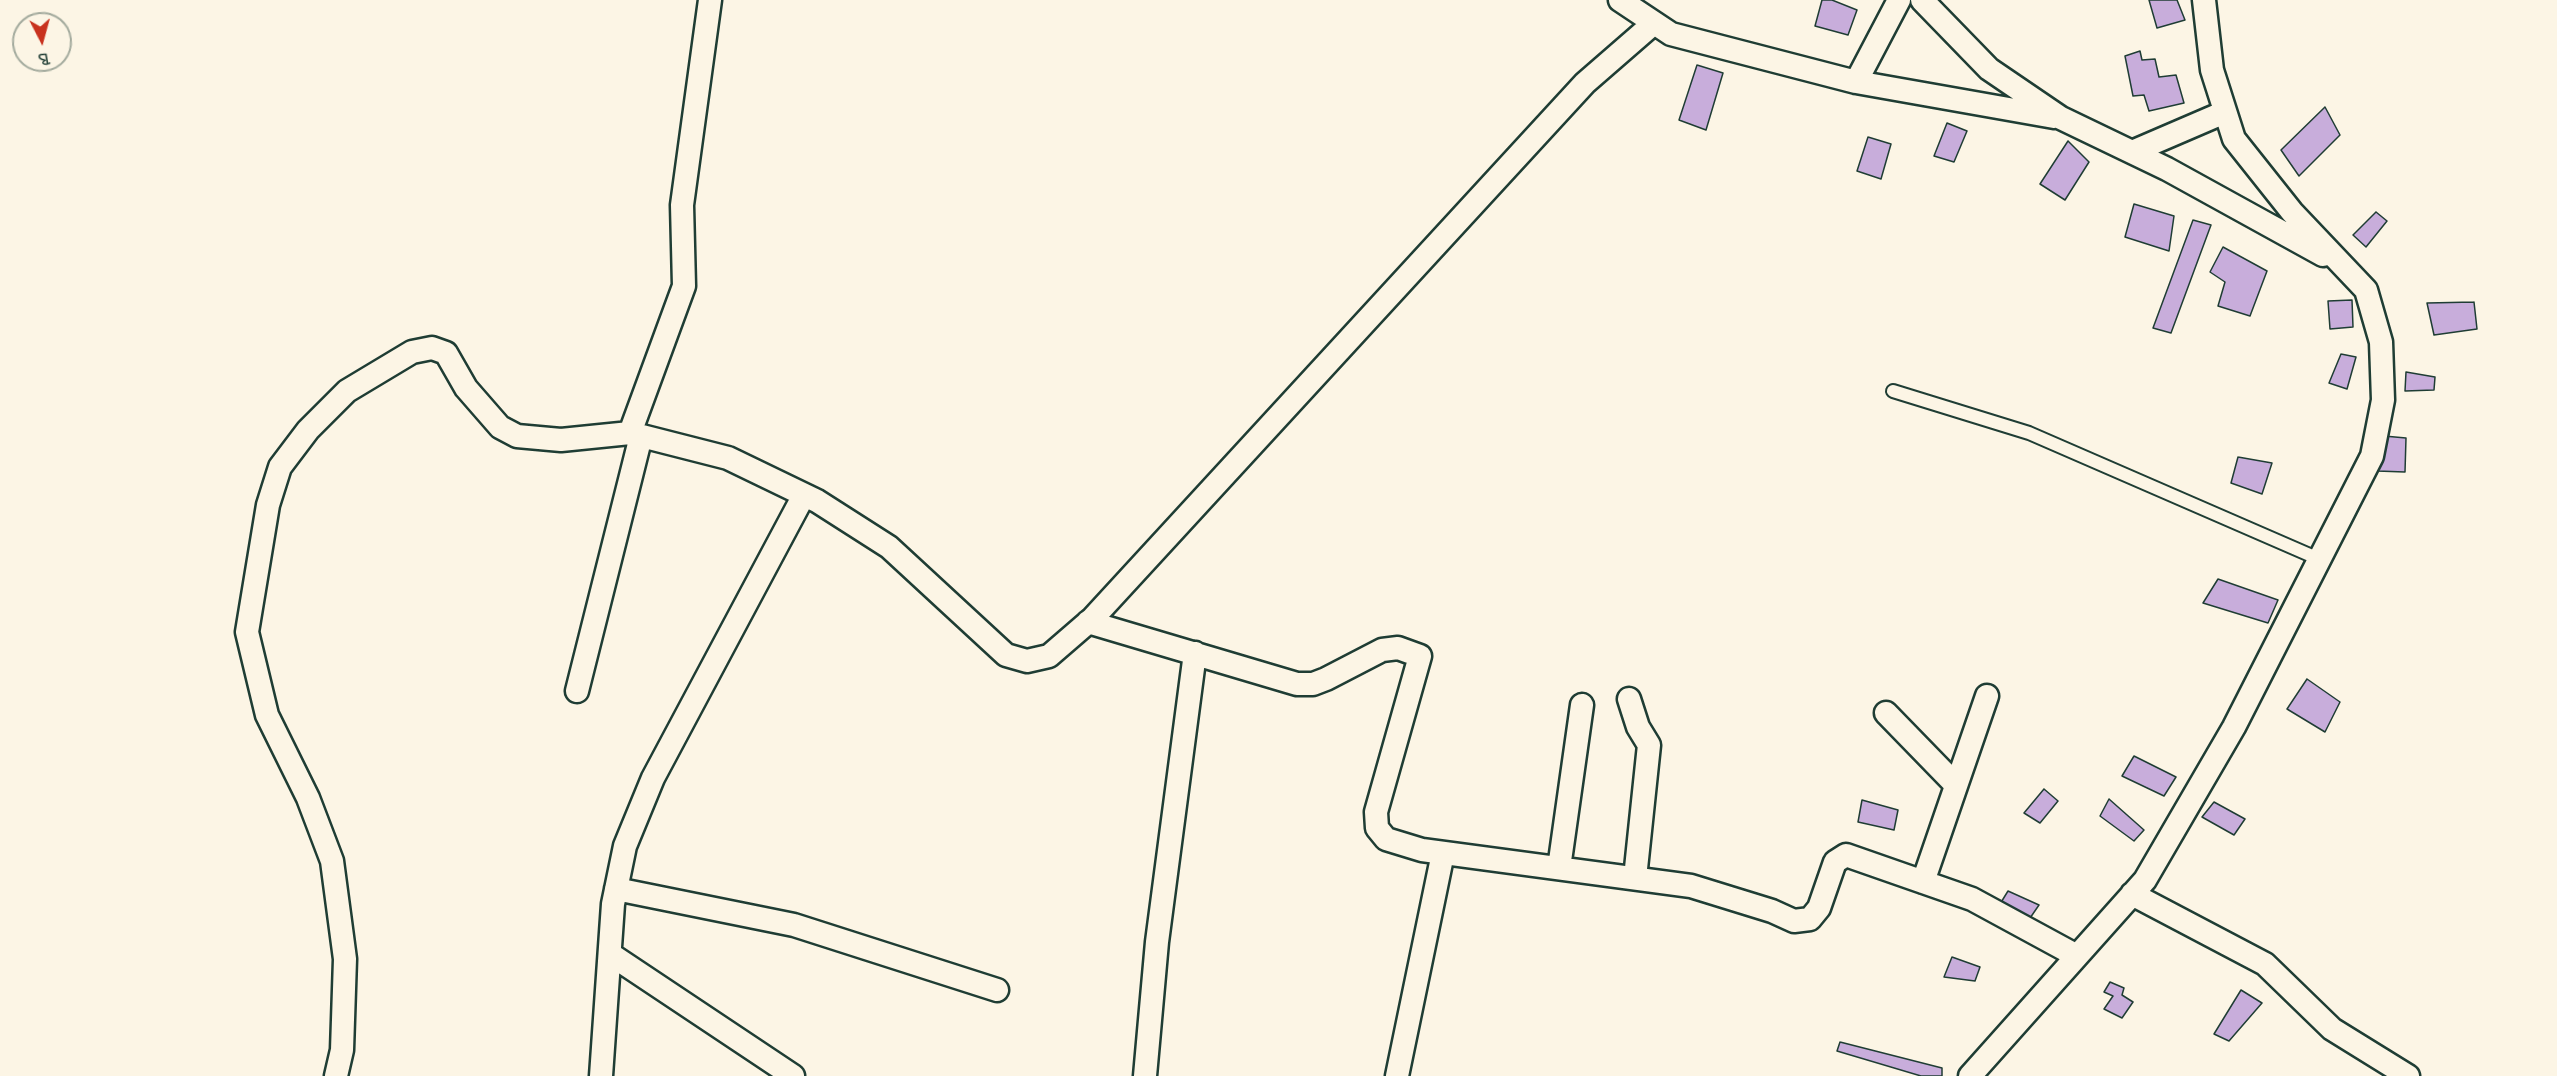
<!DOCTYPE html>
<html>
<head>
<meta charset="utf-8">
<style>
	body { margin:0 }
	#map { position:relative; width:2557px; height:1076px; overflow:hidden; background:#fcf5e5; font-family:"Indie Flower",sans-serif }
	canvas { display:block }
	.north { position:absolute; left:12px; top:12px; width:60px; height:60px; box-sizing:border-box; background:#fcf5e5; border:2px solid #a4ab9e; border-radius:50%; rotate:174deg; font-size:16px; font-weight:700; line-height:24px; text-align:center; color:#1f3d34 }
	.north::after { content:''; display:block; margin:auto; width:21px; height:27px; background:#c8321e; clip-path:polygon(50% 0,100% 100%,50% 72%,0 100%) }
</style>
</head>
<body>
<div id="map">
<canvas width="2557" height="1076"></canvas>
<div class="north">B</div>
</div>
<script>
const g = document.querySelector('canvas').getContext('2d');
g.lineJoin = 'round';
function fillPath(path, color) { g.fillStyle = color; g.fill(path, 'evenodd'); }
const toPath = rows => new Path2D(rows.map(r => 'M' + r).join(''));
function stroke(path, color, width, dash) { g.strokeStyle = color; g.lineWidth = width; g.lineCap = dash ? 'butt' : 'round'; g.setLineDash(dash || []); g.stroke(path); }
const building = toPath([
	[1822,0,1832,0,1857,10,1848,35,1815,26,1822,0],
	[2149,0,2177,0,2185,20,2157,28,2149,0],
	[2140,51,2142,60,2155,59,2159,77,2176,75,2184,103,2149,111,2144,95,2133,96,2125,56,2140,51],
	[1697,65,1723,73,1706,130,1679,120,1697,65],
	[2325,107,2340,135,2299,176,2281,150,2325,107],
	[1947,123,1967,131,1954,162,1934,156,1947,123],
	[1868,137,1891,144,1881,179,1857,171,1868,137],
	[2068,141,2089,162,2065,200,2040,184,2068,141],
	[2134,204,2174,216,2169,251,2125,237,2134,204],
	[2376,212,2387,221,2366,247,2353,235,2376,212],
	[2193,220,2211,225,2171,333,2153,328,2193,220],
	[2223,247,2267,271,2250,316,2218,306,2225,282,2210,272,2223,247],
	[2352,300,2353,327,2330,329,2328,301,2352,300],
	[2474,302,2477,329,2434,335,2427,303,2474,302],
	[2341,354,2356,357,2347,389,2329,383,2341,354],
	[2406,372,2435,377,2434,390,2405,391,2406,372],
	[2384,436,2406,438,2405,472,2377,471,2384,436],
	[2238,457,2272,463,2262,494,2231,483,2238,457],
	[2218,579,2278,600,2268,623,2203,603,2218,579],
	[2307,679,2340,702,2325,732,2287,709,2307,679],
	[2134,756,2176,777,2164,796,2122,776,2134,756],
	[2044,789,2058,801,2040,823,2024,813,2044,789],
	[2109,799,2144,830,2134,841,2100,816,2109,799],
	[1862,800,1898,810,1894,830,1858,822,1862,800],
	[2214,802,2245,819,2234,835,2202,817,2214,802],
	[2008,891,2039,905,2028,921,2000,904,2008,891],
	[1952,957,1980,967,1975,981,1944,977,1952,957],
	[2110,982,2124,988,2122,995,2133,1002,2122,1018,2104,1009,2113,996,2104,992,2110,982],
	[2241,990,2262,1003,2229,1041,2214,1034,2241,990],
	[1840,1042,1942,1068,1942,1076,1921,1076,1837,1051,1840,1042]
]);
const lane = toPath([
	[1893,391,2029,433,2319,559]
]);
const street = toPath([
	[1620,0,1671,34,1856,82,2054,117],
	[1922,0,1989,69,2061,118,2167,169,2323,255],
	[1856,82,1899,0],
	[2132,152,2225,112],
	[630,433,684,286,682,205,710,0],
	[1088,622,1297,684,1313,684,1326,679,1382,650,1398,648,1420,656,1376,812,1377,828,1386,839,1422,850,1691,886,1772,911,1794,921,1810,919,1819,908,1835,862,1846,855,1972,899,2077,956],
	[577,691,641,436],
	[1629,699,1638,727,1649,745,1635,878],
	[1886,713,1956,785],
	[1559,868,1582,705],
	[1923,882,1987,696],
	[616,889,794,925,997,990],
	[2132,894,2265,964,2332,1029,2408,1076],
	[610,954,793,1076],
	[336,1076,342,1050,345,959,332,861,308,798,267,715,247,632,268,505,280,467,308,430,347,391,412,352,432,348,446,353,466,388,500,427,517,436,561,440,630,433,728,458,817,501,889,547,1006,655,1027,661,1049,656,1093,618,1585,83,1654,23],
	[601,1076,613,904,625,846,653,778,804,495],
	[1145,1076,1157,942,1195,653],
	[1397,1076,1443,853],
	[1970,1076,2145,880,2234,727,2372,456,2383,400,2381,342,2366,290,2292,212,2234,139,2212,70,2204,0]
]);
fillPath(building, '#c8addb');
stroke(building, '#1f3d34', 1.5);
stroke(lane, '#1f3d34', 16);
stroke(street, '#1f3d34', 27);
stroke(lane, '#fcf5e5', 12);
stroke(street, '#fcf5e5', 22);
</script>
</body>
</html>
